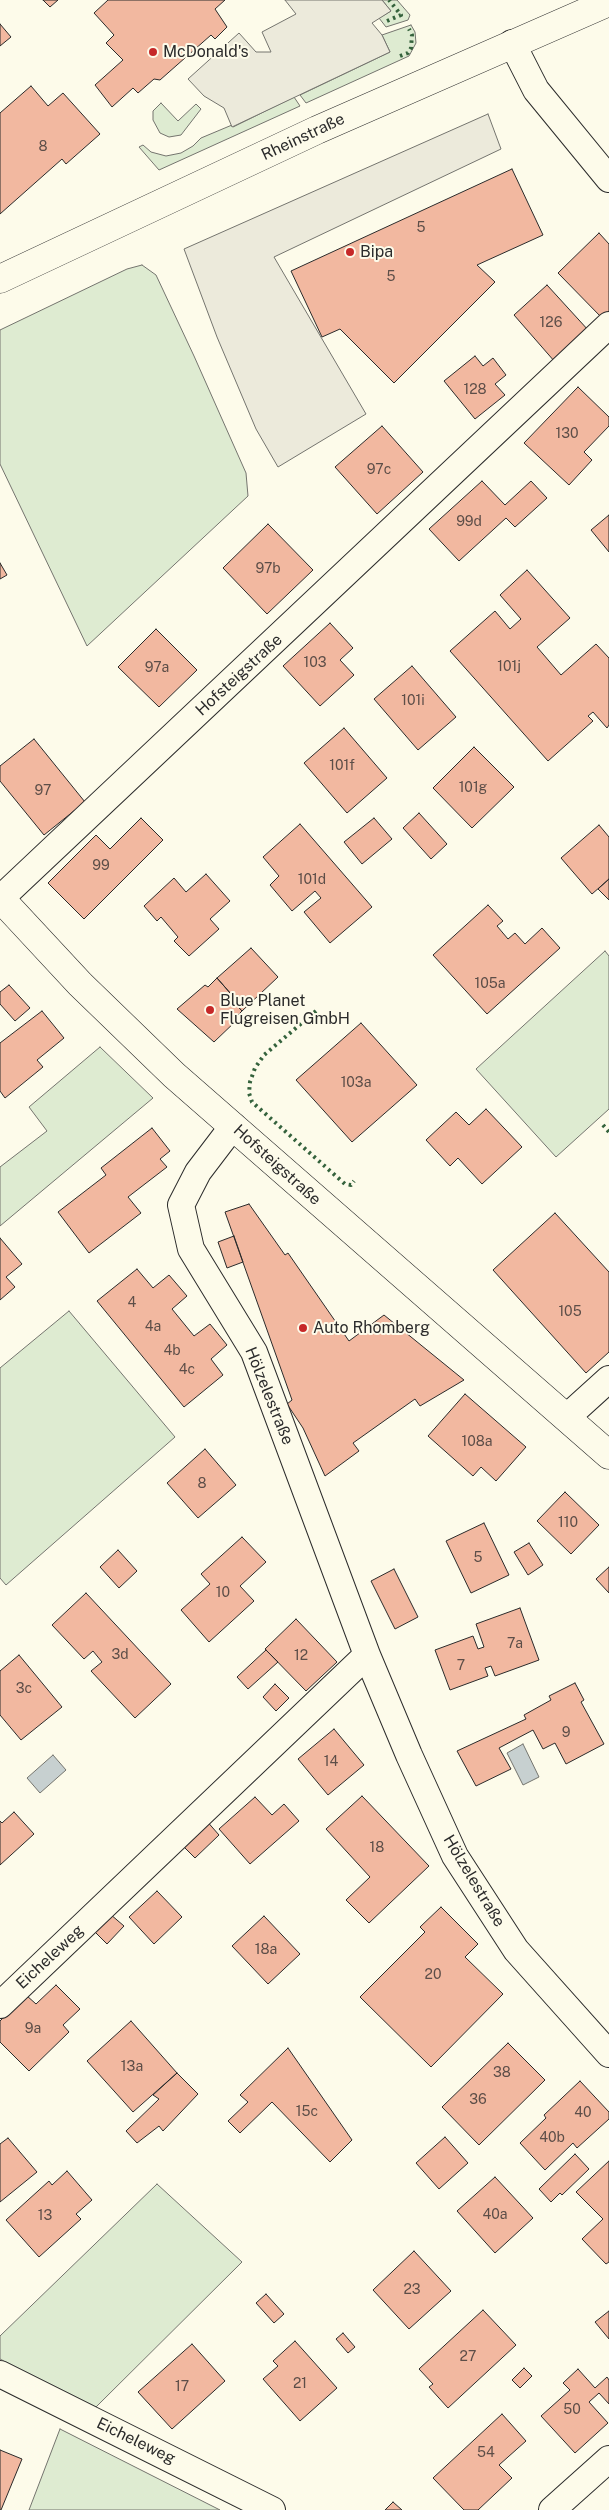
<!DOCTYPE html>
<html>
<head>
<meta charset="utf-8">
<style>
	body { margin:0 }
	canvas { display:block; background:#fdfbea }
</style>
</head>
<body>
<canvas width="609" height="2510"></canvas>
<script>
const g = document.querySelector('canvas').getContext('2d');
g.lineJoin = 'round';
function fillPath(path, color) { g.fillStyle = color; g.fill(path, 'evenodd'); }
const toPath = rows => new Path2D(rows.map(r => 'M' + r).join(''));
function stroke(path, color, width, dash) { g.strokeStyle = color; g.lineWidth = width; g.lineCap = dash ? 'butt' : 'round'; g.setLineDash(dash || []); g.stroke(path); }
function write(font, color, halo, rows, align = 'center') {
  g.font = font + ' "Public Sans",sans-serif'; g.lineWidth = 4; g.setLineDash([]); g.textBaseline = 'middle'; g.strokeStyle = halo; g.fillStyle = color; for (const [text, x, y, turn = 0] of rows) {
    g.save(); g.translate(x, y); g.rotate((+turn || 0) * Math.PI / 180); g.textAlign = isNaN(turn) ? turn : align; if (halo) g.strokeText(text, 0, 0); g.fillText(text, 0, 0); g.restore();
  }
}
const green = toPath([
	[382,0,397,0,410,15,408,20,386,27,379,18,391,11,382,0],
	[411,25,415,32,416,43,409,56,306,103,300,95,390,52,382,35,411,25],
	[294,97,300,106,159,170,139,147,143,145,151,152,166,156,181,153,193,146,201,138,232,125,233,127,294,97],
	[161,103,178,121,196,104,201,109,181,135,169,137,160,133,153,120,153,111,161,103],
	[142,265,156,275,194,356,246,473,248,496,87,646,0,464,0,330,127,269,142,265],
	[605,951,609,956,609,1109,556,1157,476,1069,605,951],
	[100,1047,153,1098,0,1226,0,1167,47,1131,29,1107,100,1047],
	[69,1311,175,1437,6,1585,0,1578,0,1368,69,1311],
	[157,2184,242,2262,96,2407,0,2359,0,2336,157,2184],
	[60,2429,220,2510,29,2510,60,2429]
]);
const parking = toPath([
	[285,0,382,0,391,11,372,23,382,35,390,52,232,127,224,108,204,96,188,79,239,33,256,52,271,52,262,32,296,14,285,0],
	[488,114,501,149,274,257,366,414,278,467,256,429,217,337,184,249,488,114]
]);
const water = toPath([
	[523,1744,539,1777,523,1785,507,1753,523,1744],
	[53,1755,66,1770,40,1793,27,1778,53,1755]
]);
const building = toPath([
	[43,0,58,0,50,7,43,0],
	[108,0,225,0,215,9,227,27,215,39,211,35,160,80,154,79,138,93,133,88,112,107,95,85,123,60,106,43,114,35,94,13,108,0],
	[0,24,11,37,0,46,0,24],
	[31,86,48,106,63,93,100,134,66,164,62,159,0,214,0,113,31,86],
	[512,169,543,235,477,265,495,282,394,383,340,329,322,337,291,271,512,169],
	[599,233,609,244,609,313,603,319,558,273,599,233],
	[547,285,589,331,555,362,514,315,547,285],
	[475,356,483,366,493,358,506,375,495,384,505,395,475,419,444,381,475,356],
	[578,387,609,417,609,426,584,452,592,460,569,485,524,443,578,387],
	[382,426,423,472,377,514,335,467,382,426],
	[482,481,505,505,531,481,547,498,515,527,506,518,459,561,429,529,482,481],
	[609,515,609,552,591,530,609,515],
	[268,524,313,570,267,614,223,568,268,524],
	[0,563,7,575,0,579,0,563],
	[527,570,570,618,537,647,561,675,596,644,609,658,609,725,607,728,593,712,588,716,593,721,548,761,450,651,495,611,510,629,521,619,500,595,527,570],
	[330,623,353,648,340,660,354,675,320,706,283,666,330,623],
	[156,629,197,670,159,707,118,667,156,629],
	[412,666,456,717,418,750,374,699,412,666],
	[344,728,387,778,347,813,304,763,344,728],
	[34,739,85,802,44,835,0,781,0,766,34,739],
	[474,747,514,787,472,828,433,788,474,747],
	[419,813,447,844,431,859,403,828,419,813],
	[141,818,163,840,84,919,48,883,96,835,110,849,141,818],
	[374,818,392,839,362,864,344,842,374,818],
	[300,824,372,907,330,943,304,912,321,898,315,891,292,911,270,885,279,876,263,857,300,824],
	[599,825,609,837,609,879,592,894,561,858,599,825],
	[206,874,230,901,210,919,219,929,189,956,174,941,178,937,161,917,157,921,144,906,174,878,186,892,206,874],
	[609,879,609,900,598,889,609,879],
	[488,905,503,921,497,926,508,939,515,933,525,944,542,928,560,948,487,1014,433,955,488,905],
	[251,948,278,977,242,1011,228,996,231,994,217,978,251,948],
	[217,978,231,994,228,996,242,1011,236,1017,238,1019,214,1042,177,1009,205,985,208,987,217,978],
	[9,985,30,1008,15,1021,0,1004,0,992,9,985],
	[42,1011,64,1038,37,1060,43,1067,5,1098,0,1091,0,1043,42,1011],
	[361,1023,417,1085,352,1142,296,1080,361,1023],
	[486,1109,522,1147,482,1184,458,1158,450,1166,426,1140,456,1112,469,1125,486,1109],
	[152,1128,170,1151,160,1159,167,1167,128,1197,141,1213,89,1253,58,1212,106,1175,101,1168,152,1128],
	[249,1204,285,1255,288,1253,349,1341,384,1315,464,1380,420,1406,415,1399,353,1443,359,1451,325,1476,303,1428,287,1404,292,1400,225,1212,249,1204],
	[555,1213,609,1272,609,1352,586,1373,493,1270,555,1213],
	[234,1236,243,1262,227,1268,218,1242,234,1236],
	[0,1238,22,1264,6,1277,15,1287,0,1300,0,1238],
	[137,1269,153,1288,169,1275,187,1296,172,1309,194,1336,210,1324,227,1345,211,1359,223,1375,184,1407,97,1301,137,1269],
	[465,1394,526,1447,496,1481,481,1467,473,1476,428,1436,465,1394],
	[205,1449,236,1485,198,1518,167,1483,205,1449],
	[565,1492,599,1525,571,1554,537,1521,565,1492],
	[484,1523,509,1575,471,1593,446,1541,484,1523],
	[242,1537,266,1562,240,1586,254,1601,209,1642,181,1610,210,1584,201,1574,242,1537],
	[529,1543,543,1565,528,1575,514,1552,529,1543],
	[118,1550,137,1571,119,1588,100,1567,118,1550],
	[609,1567,609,1593,596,1579,609,1567],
	[394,1569,418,1617,395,1629,371,1581,394,1569],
	[86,1593,171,1684,135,1718,91,1671,102,1662,93,1651,84,1659,52,1625,86,1593],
	[520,1608,539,1660,495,1676,491,1666,485,1668,488,1676,450,1690,435,1650,473,1636,478,1649,484,1647,476,1624,520,1608],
	[296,1619,337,1662,306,1691,265,1649,296,1619],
	[266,1650,278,1662,248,1689,237,1677,266,1650],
	[19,1655,62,1707,21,1740,0,1715,0,1671,19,1655],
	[575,1683,584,1700,581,1702,604,1744,566,1764,555,1743,543,1749,533,1730,499,1748,511,1769,476,1786,457,1751,526,1719,524,1715,551,1700,549,1696,575,1683],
	[275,1684,289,1698,276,1711,263,1697,275,1684],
	[334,1729,364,1765,328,1795,298,1759,334,1729],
	[362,1796,429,1866,369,1923,346,1900,370,1877,326,1829,362,1796],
	[255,1797,272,1815,284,1804,299,1821,250,1864,219,1829,255,1797],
	[14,1812,34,1834,0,1865,0,1821,2,1823,14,1812],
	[205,1819,219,1835,195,1858,180,1843,205,1819],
	[157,1891,182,1917,154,1944,129,1917,157,1891],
	[441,1907,478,1944,465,1957,503,1994,431,2067,360,1997,425,1932,420,1927,441,1907],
	[110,1914,124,1926,107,1944,94,1931,110,1914],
	[264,1916,300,1954,268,1984,232,1946,264,1916],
	[56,1985,80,2009,63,2025,69,2032,29,2071,0,2042,0,2021,26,1995,36,2004,56,1985],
	[131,2021,177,2073,133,2112,87,2061,131,2021],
	[508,2043,545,2080,479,2145,442,2107,508,2043],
	[288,2048,352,2140,330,2162,272,2102,240,2133,228,2121,248,2102,240,2095,288,2048],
	[177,2073,198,2094,163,2131,159,2126,137,2143,126,2131,159,2099,153,2095,177,2073],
	[580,2081,609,2112,609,2119,577,2148,573,2143,545,2170,520,2143,546,2118,544,2115,580,2081],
	[445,2137,468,2163,439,2189,416,2163,445,2137],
	[8,2138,37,2172,0,2202,0,2144,8,2138],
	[575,2154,589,2169,562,2195,560,2193,551,2202,539,2189,575,2154],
	[609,2161,609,2262,606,2264,582,2239,603,2219,576,2192,609,2161],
	[67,2171,92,2200,76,2214,81,2219,39,2257,6,2220,49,2181,52,2185,67,2171],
	[495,2177,533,2218,495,2253,457,2211,495,2177],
	[414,2251,451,2291,409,2329,373,2290,414,2251],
	[266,2294,284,2314,274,2323,256,2303,266,2294],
	[483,2310,516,2345,448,2408,429,2387,433,2384,419,2369,483,2310],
	[609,2311,609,2339,595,2322,609,2311],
	[343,2333,355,2347,348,2353,336,2339,343,2333],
	[295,2341,337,2388,300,2421,263,2379,278,2366,273,2361,295,2341],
	[192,2344,225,2381,172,2429,138,2392,192,2344],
	[524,2368,532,2376,520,2388,512,2380,524,2368],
	[578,2369,595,2388,607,2377,609,2380,609,2404,599,2393,589,2402,608,2423,575,2453,541,2416,570,2390,563,2383,578,2369],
	[502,2414,526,2441,499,2465,512,2478,478,2510,464,2510,433,2478,502,2414],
	[0,2450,22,2459,1,2510,0,2510,0,2450],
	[393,2502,402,2510,385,2510,393,2502]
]);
const street = toPath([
	[512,43,536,90,609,179],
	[1,898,609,325],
	[233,1126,198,1172,181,1205,191,1249,254,1352,367,1655,409,1755,455,1856,516,1950,609,2054],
	[567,1417,609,1379],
	[0,2005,367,1655],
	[0,2374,272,2510],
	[552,2510,609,2459]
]);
const primary = toPath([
	[0,279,317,130,609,2],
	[0,898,80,984,174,1075,609,1455]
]);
const hedge = toPath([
	[387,21,401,15,389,0],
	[400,56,408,53,411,48,412,35,409,29],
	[316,1011,264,1055,255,1068,250,1082,249,1093,252,1102,345,1184,351,1185,354,1181],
	[603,1125,609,1132]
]);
const markers = [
	[153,52,5,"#c62828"],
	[350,252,5,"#c62828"],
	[210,1010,5,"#c62828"],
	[303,1328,5,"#c62828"]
];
const numberNames = [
	["8",43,147],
	["5",421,228],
	["5",391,277],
	["126",551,323],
	["128",475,390],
	["130",567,434],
	["97c",379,470],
	["99d",469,522],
	["97b",268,569],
	["103",315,663],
	["101j",509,667],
	["97a",157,668],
	["101i",413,701],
	["101f",342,766],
	["101g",473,788],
	["97",43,791],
	["99",101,866],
	["101d",312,880],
	["105a",490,984],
	["103a",356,1083],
	["4",132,1303],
	["105",570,1312],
	["4a",153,1327],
	["4b",172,1351],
	["4c",187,1370],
	["108a",477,1442],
	["8",202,1484],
	["110",568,1523],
	["5",478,1558],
	["10",223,1593],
	["7a",515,1644],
	["3d",120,1655],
	["12",301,1656],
	["7",461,1666],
	["3c",24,1689],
	["9",566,1733],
	["14",331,1762],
	["18",377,1848],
	["18a",266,1950],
	["20",433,1975],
	["9a",33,2029],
	["13a",132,2067],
	["38",502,2073],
	["36",478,2100],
	["15c",307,2112],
	["40",583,2113],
	["40b",552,2138],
	["40a",495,2215],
	["13",45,2216],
	["23",412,2290],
	["27",468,2357],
	["21",300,2384],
	["17",182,2387],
	["50",572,2410],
	["54",486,2453]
];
const poiNames = [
	["McDonald's",163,52],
	["Bipa",360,252],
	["Blue Planet",220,1001],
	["Flugreisen GmbH",220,1019],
	["Auto Rhomberg",313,1328]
];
const streetNames = [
	["Rheinstraße",303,137,-25],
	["Hofsteigstraße",239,675,-43],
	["Hofsteigstraße",277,1165,42],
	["Hölzelestraße",269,1396,68],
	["Hölzelestraße",474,1881,59],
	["Eicheleweg",50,1957,-43],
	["Eicheleweg",136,2441,26]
];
fillPath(green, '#deebd1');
stroke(green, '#74746e', 1);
fillPath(parking, '#eceadb');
stroke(parking, '#74746e', 1);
fillPath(water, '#c7d0d0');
stroke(water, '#74746e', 1);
fillPath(building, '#f2b8a0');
stroke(building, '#2b2b2b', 1);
stroke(street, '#2b2b2b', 28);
stroke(primary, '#2b2b2b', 29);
stroke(street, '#fdfbea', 26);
stroke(primary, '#fdfbea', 28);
stroke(hedge, '#34623c', 4, [2.5, 4]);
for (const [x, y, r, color] of markers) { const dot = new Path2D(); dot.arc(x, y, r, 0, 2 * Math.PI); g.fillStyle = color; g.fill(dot); stroke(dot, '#fdfbea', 2); }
write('14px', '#5d4e48', null, numberNames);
write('16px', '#2b2b2b', '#fdfbea', poiNames, 'left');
write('16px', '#2b2b2b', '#fdfbea', streetNames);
</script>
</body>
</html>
